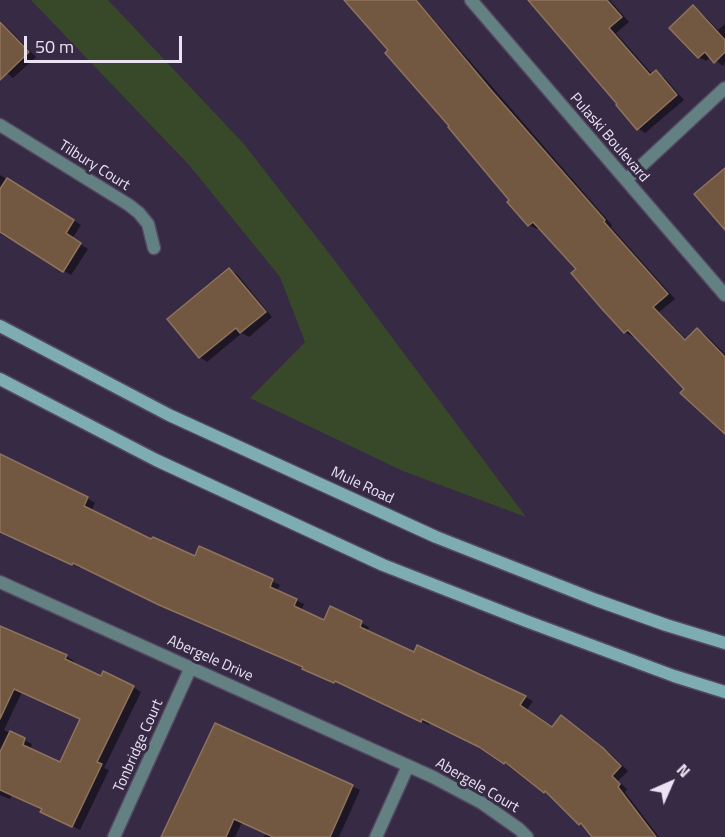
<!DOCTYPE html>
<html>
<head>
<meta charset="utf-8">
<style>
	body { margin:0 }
	#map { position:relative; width:725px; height:837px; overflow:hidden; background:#372a44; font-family:"Titillium Web",sans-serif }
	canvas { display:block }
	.north { position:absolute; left:641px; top:753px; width:60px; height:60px; -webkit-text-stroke:4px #372a44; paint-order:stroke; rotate:45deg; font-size:16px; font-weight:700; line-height:24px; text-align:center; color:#ebe3f4 }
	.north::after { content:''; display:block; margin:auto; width:21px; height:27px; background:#ebe3f4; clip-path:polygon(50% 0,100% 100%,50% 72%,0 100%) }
	.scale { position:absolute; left:24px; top:36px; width:158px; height:27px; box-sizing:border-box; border:3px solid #ebe3f4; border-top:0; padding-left:8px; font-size:18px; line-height:21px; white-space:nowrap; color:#ebe3f4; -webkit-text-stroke:4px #372a44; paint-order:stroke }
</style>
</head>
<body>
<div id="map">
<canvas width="725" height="837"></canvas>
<div class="north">N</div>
<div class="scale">50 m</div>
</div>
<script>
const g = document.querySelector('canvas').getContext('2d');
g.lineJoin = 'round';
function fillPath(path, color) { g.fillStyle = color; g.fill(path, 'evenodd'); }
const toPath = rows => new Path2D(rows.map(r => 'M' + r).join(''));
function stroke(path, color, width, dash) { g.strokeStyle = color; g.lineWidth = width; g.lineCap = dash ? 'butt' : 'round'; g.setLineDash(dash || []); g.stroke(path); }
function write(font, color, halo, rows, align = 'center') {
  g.font = font + ' "Titillium Web",sans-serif'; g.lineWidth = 6; g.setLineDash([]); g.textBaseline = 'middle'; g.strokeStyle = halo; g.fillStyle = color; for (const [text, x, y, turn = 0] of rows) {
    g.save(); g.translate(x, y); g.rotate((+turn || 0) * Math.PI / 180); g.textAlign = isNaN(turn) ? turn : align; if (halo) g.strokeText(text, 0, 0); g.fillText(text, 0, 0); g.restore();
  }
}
const green = toPath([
	[31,0,108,0,243,143,335,261,526,517,403,471,250,398,305,342,280,277,190,166]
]);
const shadow = toPath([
	[346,0,417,0,612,225,611,227,675,299,659,312,687,340,698,330,705,334,725,354,725,432,634,335,633,337,625,332,573,273,578,269,540,227,537,229,529,225,511,200,390,51],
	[530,0,610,0,629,22,616,33,653,75,656,72,664,77,684,100,645,133,638,128,619,104],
	[693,7,701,12,718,30,725,24,725,63,723,66,711,57,706,61,699,57],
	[0,20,36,57,13,78,0,68],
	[0,175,81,225,72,239,88,249,71,275,17,241,16,243,0,234],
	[229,270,237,274,272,317,249,337,242,333,207,362,200,357],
	[0,456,87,498,95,503,91,511,152,541,195,558,200,548,280,585,277,591,304,604,301,611,325,622,331,608,369,627,367,632,415,654,418,647,525,697,533,701,527,710,553,728,562,717,569,721,611,754,628,771,618,781,627,789,625,792,659,837,594,837,586,827,580,824,553,796,484,749,430,722,429,725,253,644,252,645,169,608,81,566,80,568,0,532],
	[0,627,66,656,74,661,72,664,102,678,133,687,141,692,104,768,109,770,80,830,12,795,10,799,0,795],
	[22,692,82,719,61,764,30,750,32,744,4,730],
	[215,725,360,790,339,837,264,837,266,833,242,822,235,837,163,837]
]);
const building = toPath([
	[344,0,416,0,491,90,605,220,604,222,668,294,653,307,685,340,697,328,725,357,725,434,680,393,684,389,628,330,624,333,602,309,571,273,576,269,533,222,528,226,507,202,509,200,448,127,449,126,385,53,388,50,344,0],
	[528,0,607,0,622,17,609,28,650,75,656,70,677,95,637,130,616,105,617,104,528,0],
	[693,5,725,40,725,52,714,63,705,52,698,58,669,28,693,5],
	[0,22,29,52,0,80,0,22],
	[725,168,725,230,694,194,725,168],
	[7,178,74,220,66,233,81,243,63,272,0,232,0,189,7,178],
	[229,268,266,312,240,333,236,328,199,358,167,319,229,268],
	[0,454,88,497,84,506,151,539,153,537,195,556,199,546,273,579,270,587,297,599,294,606,324,620,330,606,362,621,360,627,414,652,417,645,526,696,520,705,552,727,561,715,603,748,621,766,612,776,620,784,618,787,656,837,592,837,581,823,579,825,545,791,544,793,505,762,504,764,479,747,422,719,421,722,335,681,334,683,302,669,303,667,159,605,73,563,72,565,0,532,0,454],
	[0,626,67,655,65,659,101,676,103,671,134,686,97,762,102,764,72,827,40,812,42,809,0,790,0,752,10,731,25,738,23,745,60,762,80,719,14,689,0,719,0,626],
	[215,723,353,785,330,837,273,837,234,819,226,837,161,837,215,723]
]);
const minor = toPath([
	[471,0,725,295],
	[0,125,129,205,139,213,148,224,154,248],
	[626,180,725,88],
	[0,582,433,777,482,803,519,829,527,837],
	[114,837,191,667],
	[376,837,408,766]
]);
const secondary = toPath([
	[0,326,169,415,436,537,596,600,666,625,725,643],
	[0,379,156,460,383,565,526,621,674,676,725,692]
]);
const streetNames = [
	["Pulaski Boulevard",609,138,49],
	["Tilbury Court",94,166,32],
	["Mule Road",362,486,25],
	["Abergele Drive",210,659,24],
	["Tonbridge Court",139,746,-66],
	["Abergele Court",477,786,30]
];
fillPath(green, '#38492a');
fillPath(shadow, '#0007');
fillPath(building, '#725741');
stroke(building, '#8f735c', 1.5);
stroke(minor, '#544860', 15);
stroke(secondary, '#544860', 15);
stroke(minor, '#638082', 12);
stroke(secondary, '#7dadb0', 12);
write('15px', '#ebe3f4', '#372a44', streetNames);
</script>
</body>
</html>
